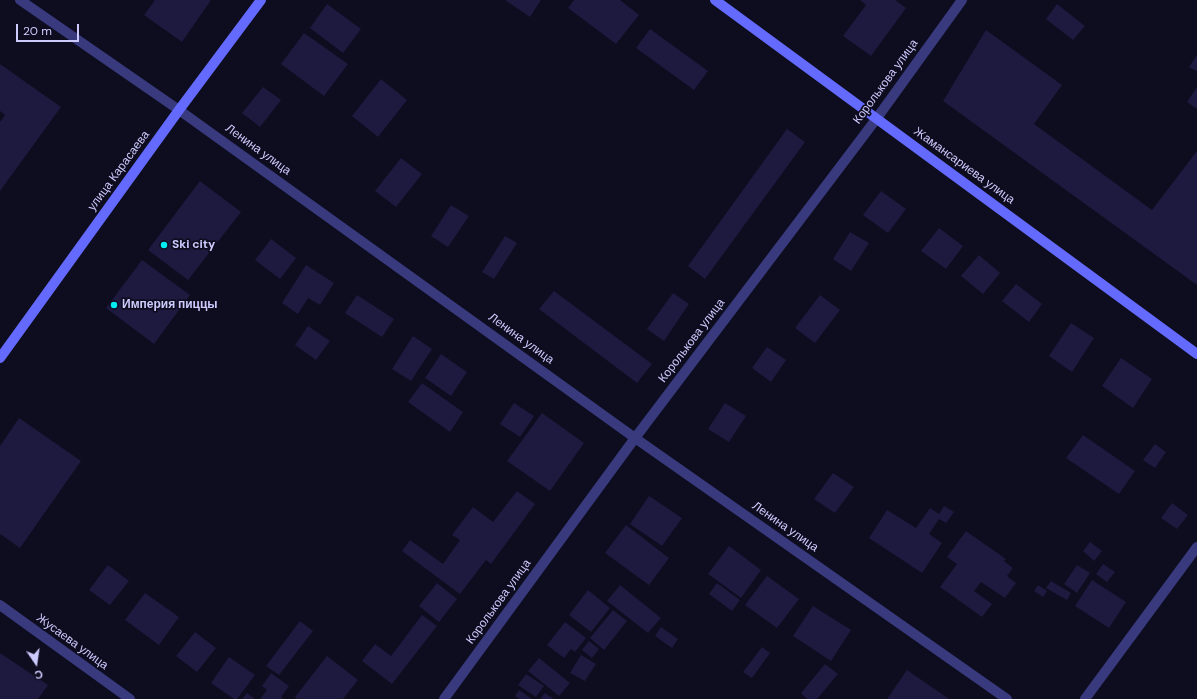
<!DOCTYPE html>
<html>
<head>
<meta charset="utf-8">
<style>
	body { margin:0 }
	#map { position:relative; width:1197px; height:699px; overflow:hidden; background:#0e0c1f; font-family:"DM Sans",sans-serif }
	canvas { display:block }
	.north { position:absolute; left:16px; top:643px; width:40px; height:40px; -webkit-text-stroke:3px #0e0c1f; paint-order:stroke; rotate:167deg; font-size:11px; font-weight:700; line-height:16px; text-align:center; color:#cdcbfe }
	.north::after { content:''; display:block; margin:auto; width:14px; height:18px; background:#cdcbfe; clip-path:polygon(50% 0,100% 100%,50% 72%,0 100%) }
	.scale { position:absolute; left:16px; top:24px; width:63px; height:18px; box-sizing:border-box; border:2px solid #cdcbfe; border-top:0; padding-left:5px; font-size:12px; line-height:14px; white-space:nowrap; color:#cdcbfe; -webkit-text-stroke:3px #0e0c1f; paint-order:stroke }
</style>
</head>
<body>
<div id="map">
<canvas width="1197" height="699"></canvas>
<div class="north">С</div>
<div class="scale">20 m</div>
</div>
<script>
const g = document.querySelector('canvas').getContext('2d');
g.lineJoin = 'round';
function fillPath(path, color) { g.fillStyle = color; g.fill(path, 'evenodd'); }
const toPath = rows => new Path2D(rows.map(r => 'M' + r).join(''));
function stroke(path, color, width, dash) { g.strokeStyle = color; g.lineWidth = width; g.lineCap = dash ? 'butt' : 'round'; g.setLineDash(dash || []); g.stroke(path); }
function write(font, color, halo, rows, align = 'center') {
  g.font = font + ' "DM Sans",sans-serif'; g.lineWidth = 3.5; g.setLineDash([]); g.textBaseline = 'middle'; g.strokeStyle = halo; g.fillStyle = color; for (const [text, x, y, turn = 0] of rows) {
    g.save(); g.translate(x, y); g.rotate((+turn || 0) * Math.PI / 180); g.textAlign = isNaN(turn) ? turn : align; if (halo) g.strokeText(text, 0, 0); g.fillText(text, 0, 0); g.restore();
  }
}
const building = toPath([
	[155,0,211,0,182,42,144,15],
	[505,0,541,0,530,17],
	[574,0,620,0,639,15,616,44,568,8],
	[860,0,895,0,906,8,871,56,843,36,866,5],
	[327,4,361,29,343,53,310,28],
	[1057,4,1085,26,1073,40,1046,19],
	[650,29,708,71,694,90,636,48],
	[986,30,1062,85,1034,124,1152,210,1197,151,1197,285,943,101],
	[304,33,348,64,324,96,281,64],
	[1197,55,1197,71,1189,67],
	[0,64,61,107,0,191,0,122,5,115,0,111],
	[381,79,407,100,378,137,352,116],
	[263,87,281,100,260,127,242,113],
	[1197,87,1197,109,1187,102],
	[787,129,805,142,705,279,688,266],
	[401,158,422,174,396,207,375,191],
	[200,181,241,212,188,280,148,250],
	[881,191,906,209,888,233,863,215],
	[451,205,469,216,448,247,431,236],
	[939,228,963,246,946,269,921,251],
	[850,232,869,243,851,271,833,259],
	[505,236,517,243,494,279,482,272],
	[271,239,296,258,280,279,255,260],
	[979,255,1000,273,983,294,961,276],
	[142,260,190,295,154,344,106,308],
	[306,265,334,283,320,305,308,298,298,314,282,303],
	[1016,284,1042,304,1029,322,1002,301],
	[554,291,652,364,637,383,539,309],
	[673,293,689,304,664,341,647,329],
	[357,295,394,319,382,337,345,313],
	[820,295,840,310,815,343,795,328],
	[1071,323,1094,338,1072,372,1049,356],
	[308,326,330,341,316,360,295,345],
	[413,336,432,349,411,381,392,369],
	[767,347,786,360,771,382,752,368],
	[441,354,467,372,451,396,425,378],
	[1121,358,1152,379,1133,408,1102,386],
	[422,383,463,412,450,432,408,402],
	[514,403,534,416,520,437,500,424],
	[725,403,746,416,729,442,708,429],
	[542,413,584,443,550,491,507,461],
	[19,418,81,461,20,548,0,534,0,446],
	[1083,435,1135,471,1119,494,1066,458],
	[1155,444,1166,452,1155,468,1143,460],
	[833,473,854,487,835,513,814,499],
	[517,491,535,504,491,564,486,560,460,594,402,551,410,540,443,564,460,540,452,535,473,507,493,522],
	[649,496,682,518,662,546,630,524],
	[1172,503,1188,515,1177,529,1161,518],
	[944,506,954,512,946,523,939,519,929,534,942,543,922,573,869,538,887,510,916,528,930,508,939,514],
	[626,525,669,558,649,585,605,553],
	[966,531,1006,559,1004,561,1013,568,1007,576,1016,583,1005,598,981,582,974,591,992,604,982,617,940,587,957,564,947,557],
	[1090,542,1102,551,1094,561,1083,551],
	[729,546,761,570,741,598,708,574],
	[1103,564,1115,572,1107,582,1096,574],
	[108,565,129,581,110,605,89,590],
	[1077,565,1090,573,1077,593,1064,584],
	[767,576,799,599,777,628,745,605],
	[1092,580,1126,602,1109,628,1075,606],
	[1051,581,1071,593,1067,600,1046,588],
	[437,583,457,599,439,622,419,606],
	[717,583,740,600,732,611,709,594],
	[620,585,661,618,648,633,607,601],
	[1038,585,1047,591,1043,597,1034,591],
	[588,590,610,608,591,632,569,615],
	[145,593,179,617,159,645,125,620],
	[813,606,851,630,831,661,793,636],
	[613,610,627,621,604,650,590,638],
	[422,615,437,626,392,684,362,661,375,644,391,656],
	[300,621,313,631,279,675,266,666],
	[565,622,586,638,575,652,571,649,564,658,547,645],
	[661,627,678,639,672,648,655,636],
	[195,632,216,648,197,672,176,656],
	[589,641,599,649,592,658,582,650],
	[762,647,770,653,752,678,743,672],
	[0,653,48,685,38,699,0,699],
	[581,655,596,664,585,681,570,673],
	[327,656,358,680,343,699,297,699,295,697],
	[229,657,255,675,237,699,234,699,211,683],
	[539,658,570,683,559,696,528,671],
	[825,664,838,674,817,699,807,699,801,693],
	[907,670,936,690,949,699,887,699],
	[271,673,289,686,281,697,284,699,260,699,267,690,262,686],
	[526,674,544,686,536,697,518,685],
	[519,690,532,699,519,699,515,696],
	[247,693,255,699,242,699],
	[545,693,554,699,540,699]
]);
const street = toPath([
	[20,0,179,110,635,438,1007,699],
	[0,605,130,699],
	[444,699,635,438,877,118,962,0],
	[1085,699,1197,547]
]);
const secondary = toPath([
	[715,0,1197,354],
	[0,358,179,110,261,0]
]);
const markers = [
	[164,245,4,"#03ecf2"],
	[114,305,4,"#03ecf2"]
];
const streetNames = [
	["Королькова улица",886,82,-54],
	["Ленина улица",258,150,36],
	["Жамансариева улица",964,166,36],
	["улица Карасаева",119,171,-54],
	["Ленина улица",521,339,36],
	["Королькова улица",692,341,-53],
	["Ленина улица",785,527,35],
	["Королькова улица",499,602,-54],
	["Жусаева улица",72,642,36]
];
const poiNames = [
	["Ski city",172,245],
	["Империя пиццы",122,305]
];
fillPath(building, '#1e193f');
stroke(street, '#383a7d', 10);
stroke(secondary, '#636afd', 10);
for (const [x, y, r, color] of markers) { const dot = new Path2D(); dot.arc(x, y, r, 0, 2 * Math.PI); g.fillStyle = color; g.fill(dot); stroke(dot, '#0e0c1f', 1.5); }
write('12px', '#cdcbfe', '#0e0c1f', streetNames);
write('bold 12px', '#cdcbfe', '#0e0c1f', poiNames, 'left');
</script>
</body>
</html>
